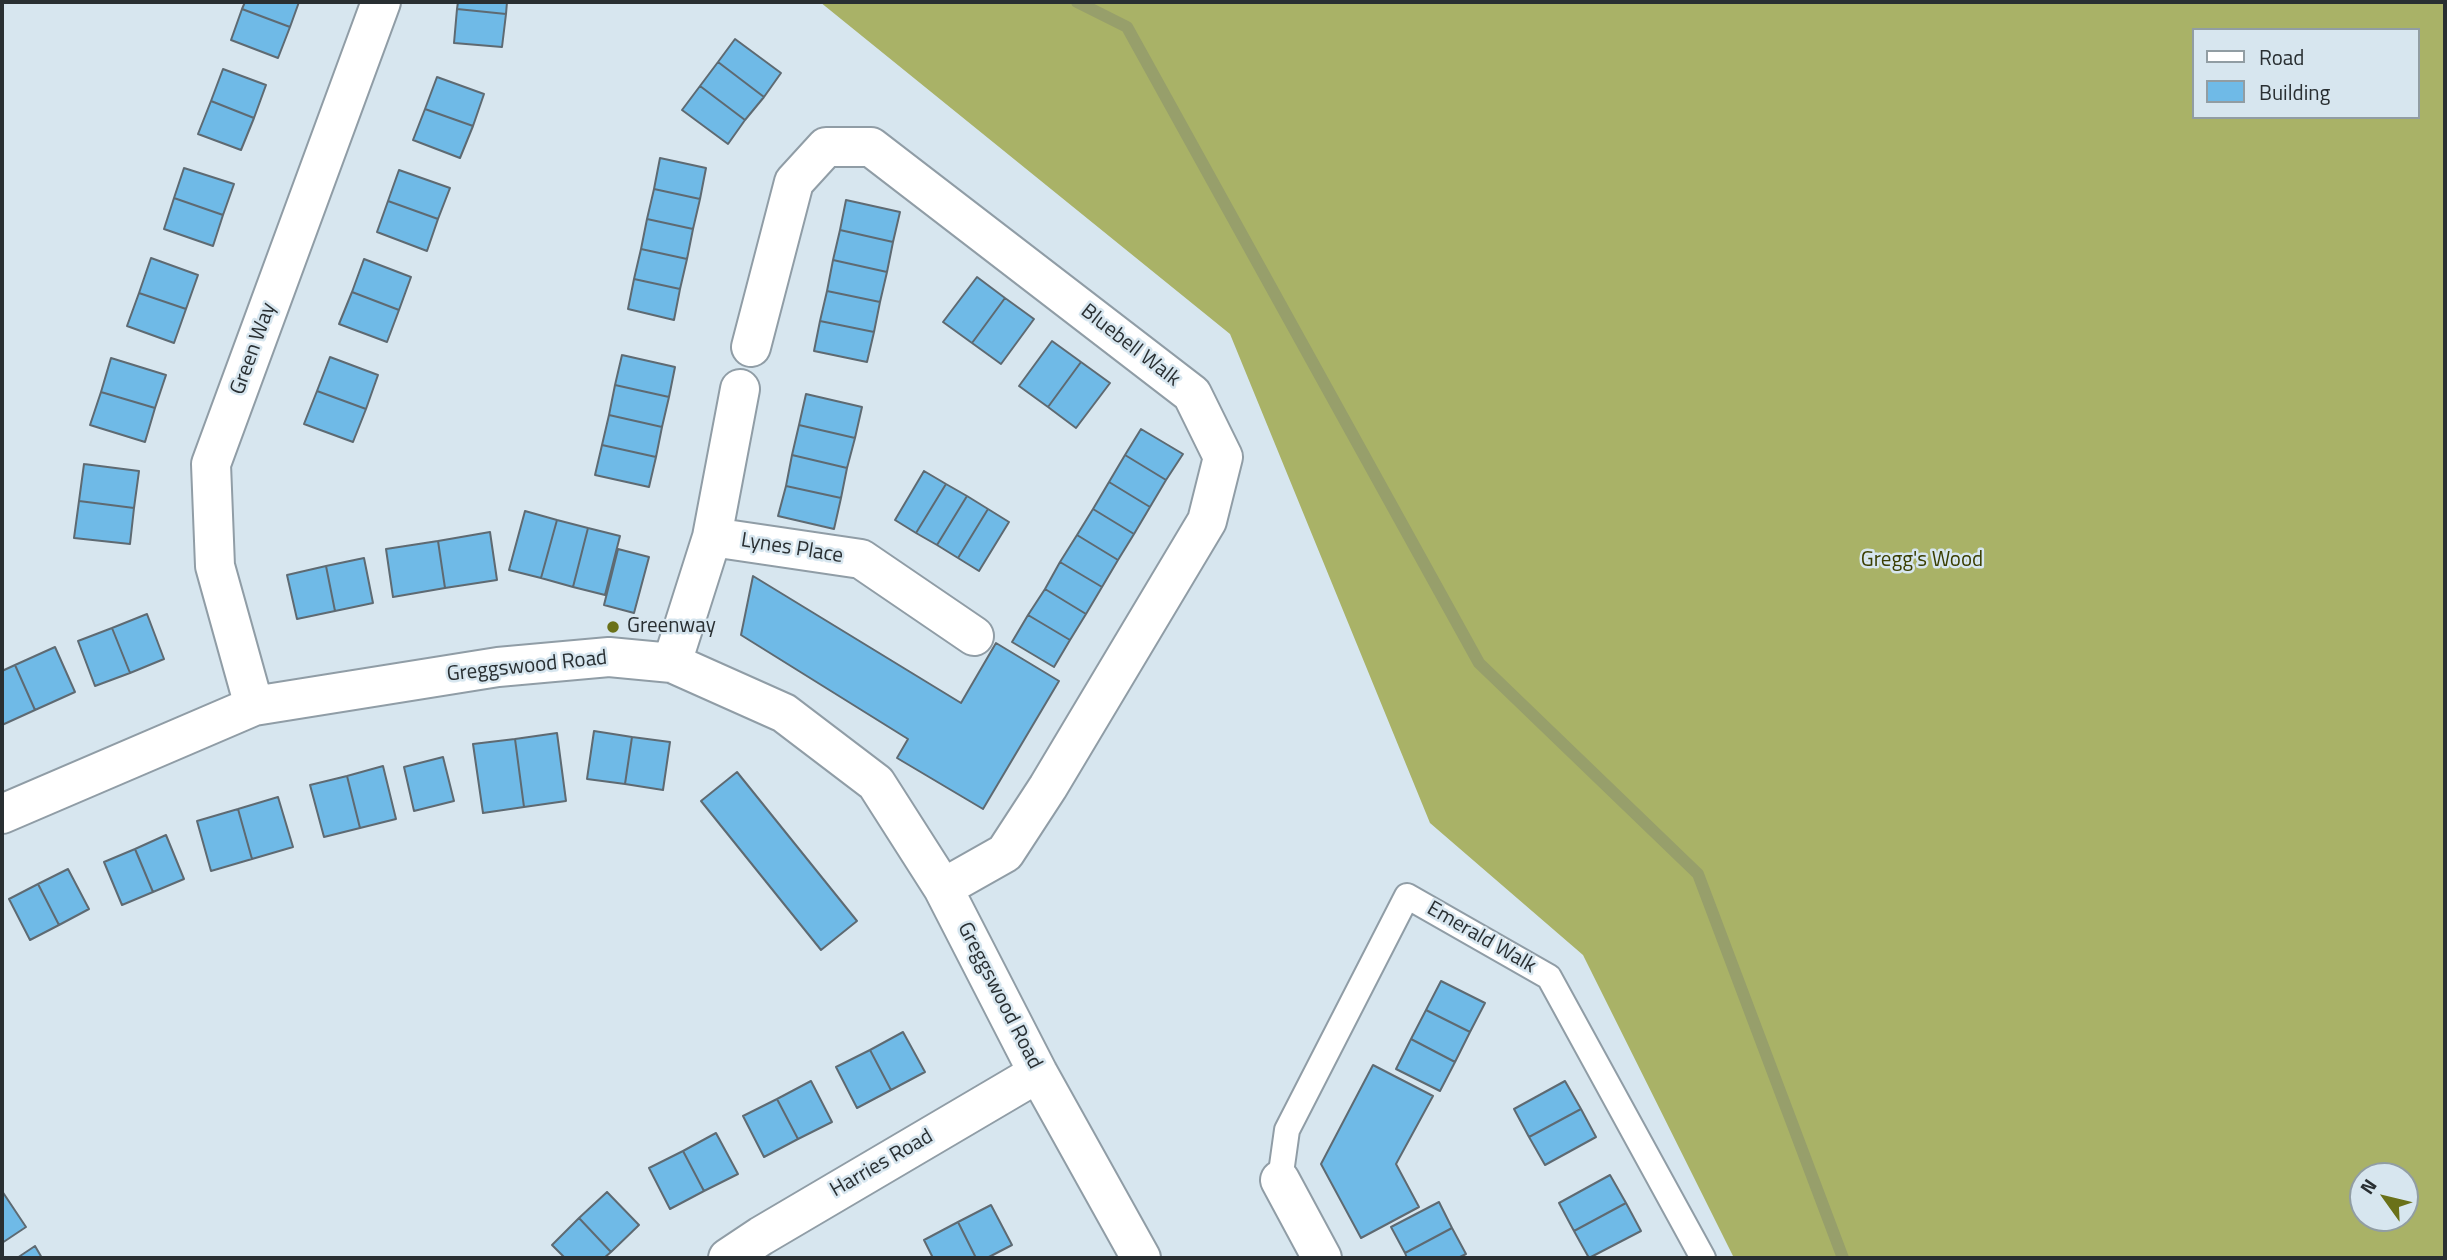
<!DOCTYPE html>
<html>
<head>
<meta charset="utf-8">
<style>
	body { margin:0 }
	#map { position:relative; width:2447px; height:1260px; overflow:hidden; background:#d7e6ef; font-family:"Titillium Web",sans-serif }
	canvas { display:block }
	.frame { position:absolute; inset:0; border:4px solid #292f32; pointer-events:none }
	.legend { position:absolute; left:2192px; top:28px; width:228px; height:91px; box-sizing:border-box; background:#d7e6ef; border:2px solid #919da3; margin:0; padding:9px 12px; list-style:none; font-size:21px; color:#292f32 }
	.legend li { display:flex; align-items:center; gap:14px; height:35px }
	.legend b { width:35px; border:2px solid #919da3 }
	.north { position:absolute; left:2349px; top:1162px; width:70px; height:70px; box-sizing:border-box; background:#d7e6ef; border:2px solid #919da3; border-radius:50%; rotate:304deg; font-size:19px; font-weight:700; line-height:28px; text-align:center; color:#292f32 }
	.north::after { content:''; display:block; margin:auto; width:24px; height:32px; background:#6a7119; clip-path:polygon(50% 0,100% 100%,50% 72%,0 100%) }
</style>
</head>
<body>
<div id="map">
<canvas width="2447" height="1260"></canvas>
<div class="frame"></div>
<ul class="legend">
<li><b style="height:9px;background:#fff"></b>Road</li>
<li><b style="height:19px;background:#6fbae7"></b>Building</li>
</ul>
<div class="north">N</div>
</div>
<script>
const g = document.querySelector('canvas').getContext('2d');
g.lineJoin = 'round';
function fillPath(path, color) { g.fillStyle = color; g.fill(path, 'evenodd'); }
const toPath = rows => new Path2D(rows.map(r => 'M' + r).join(''));
function stroke(path, color, width, dash) { g.strokeStyle = color; g.lineWidth = width; g.lineCap = dash ? 'butt' : 'round'; g.setLineDash(dash || []); g.stroke(path); }
function write(font, color, halo, rows, align = 'center') {
  g.font = font + ' "Titillium Web",sans-serif'; g.lineWidth = 5; g.setLineDash([]); g.textBaseline = 'middle'; g.strokeStyle = halo; g.fillStyle = color; for (const [text, x, y, turn = 0] of rows) {
    g.save(); g.translate(x, y); g.rotate((+turn || 0) * Math.PI / 180); g.textAlign = isNaN(turn) ? turn : align; if (halo) g.strokeText(text, 0, 0); g.fillText(text, 0, 0); g.restore();
  }
}
const forest = toPath([
	[820,2,2445,2,2445,1258,1734,1258,1583,955,1430,823,1230,334],
	[2193,30,2417,30,2417,117,2193,117],
	[2363,1176,2405,1176,2405,1218,2363,1218]
]);
const stream = toPath([
	[1077,2,1127,27,1479,663,1698,874,1843,1258]
]);
const building = toPath([
	[245,2,299,2,290,27,242,9,245,2],
	[458,2,507,2,506,14,457,9,458,2],
	[242,9,290,27,278,58,231,40,242,9],
	[457,9,506,14,502,47,454,43,457,9],
	[735,39,781,73,764,97,718,62,735,39],
	[718,62,764,97,745,120,700,86,718,62],
	[223,69,266,85,254,118,211,101,223,69],
	[437,77,484,94,473,126,425,109,437,77],
	[700,86,745,120,728,144,682,110,700,86],
	[211,101,254,118,241,150,198,134,211,101],
	[425,109,473,126,460,158,413,140,425,109],
	[660,158,706,168,700,199,654,189,660,158],
	[184,168,234,184,223,215,174,198,184,168],
	[399,170,450,188,438,219,388,201,399,170],
	[654,189,700,199,693,229,647,219,654,189],
	[174,198,223,215,213,246,164,229,174,198],
	[846,200,900,212,893,242,840,230,846,200],
	[388,201,438,219,427,251,377,232,388,201],
	[647,219,693,229,687,259,641,249,647,219],
	[840,230,893,242,887,272,833,260,840,230],
	[641,249,687,259,680,289,634,279,641,249],
	[151,258,198,275,186,309,139,293,151,258],
	[364,259,411,277,399,310,352,292,364,259],
	[833,260,887,272,880,302,827,291,833,260],
	[977,277,1005,298,972,343,943,322,977,277],
	[634,279,680,289,674,320,628,309,634,279],
	[827,291,880,302,874,332,820,321,827,291],
	[352,292,399,310,387,342,339,324,352,292],
	[139,293,186,309,174,343,127,326,139,293],
	[1005,298,1034,319,1001,364,972,343,1005,298],
	[820,321,874,332,867,362,814,351,820,321],
	[1052,341,1081,362,1048,407,1019,386,1052,341],
	[622,355,675,367,669,397,615,385,622,355],
	[330,357,378,375,366,409,317,391,330,357],
	[111,358,166,375,155,408,101,392,111,358],
	[1081,362,1110,383,1076,428,1048,407,1081,362],
	[615,385,669,397,662,427,609,415,615,385],
	[317,391,366,409,353,442,304,424,317,391],
	[101,392,155,408,145,442,90,425,101,392],
	[806,394,862,407,855,438,799,425,806,394],
	[609,415,662,427,656,457,602,445,609,415],
	[799,425,855,438,847,468,792,455,799,425],
	[1141,429,1183,454,1166,480,1125,455,1141,429],
	[602,445,656,457,649,487,595,475,602,445],
	[792,455,847,468,841,498,786,486,792,455],
	[1125,455,1166,480,1150,507,1109,482,1125,455],
	[84,464,139,471,134,508,79,501,84,464],
	[924,471,946,484,916,533,895,520,924,471],
	[1109,482,1150,507,1134,534,1093,509,1109,482],
	[946,484,967,496,937,545,916,533,946,484],
	[786,486,841,498,834,529,778,516,786,486],
	[967,496,988,509,958,558,937,545,967,496],
	[79,501,134,508,130,544,74,538,79,501],
	[988,509,1009,522,979,571,958,558,988,509],
	[1093,509,1134,534,1118,560,1077,535,1093,509],
	[525,511,557,520,541,578,509,570,525,511],
	[557,520,588,528,573,587,541,578,557,520],
	[588,528,620,536,605,595,573,587,588,528],
	[490,532,497,580,445,588,438,541,490,532],
	[1077,535,1118,560,1102,587,1060,562,1077,535],
	[438,541,445,588,393,597,386,549,438,541],
	[618,549,649,557,634,613,604,605,618,549],
	[364,558,373,603,335,611,326,566,364,558],
	[1060,562,1102,587,1086,614,1045,589,1060,562],
	[326,566,335,611,297,619,287,575,326,566],
	[753,576,961,703,996,643,1059,681,983,809,897,758,908,739,741,635,753,576],
	[1045,589,1086,614,1070,640,1028,615,1045,589],
	[147,614,164,659,130,673,112,628,147,614],
	[1028,615,1070,640,1054,667,1012,642,1028,615],
	[112,628,130,673,95,686,78,641,112,628],
	[55,647,75,692,35,710,15,665,55,647],
	[15,665,35,710,2,725,2,671,15,665],
	[594,731,632,737,625,784,587,779,594,731],
	[557,733,566,801,524,807,515,739,557,733],
	[632,737,670,742,663,790,625,784,632,737],
	[515,739,524,807,483,813,473,744,515,739],
	[443,757,454,801,414,811,404,767,443,757],
	[383,766,396,819,360,828,347,776,383,766],
	[737,772,857,921,821,950,701,801,737,772],
	[347,776,360,828,324,837,310,785,347,776],
	[278,797,293,847,252,859,238,809,278,797],
	[238,809,252,859,211,871,197,821,238,809],
	[166,835,184,879,153,892,135,849,166,835],
	[135,849,153,892,122,905,104,862,135,849],
	[68,869,89,909,59,925,38,884,68,869],
	[38,884,59,925,30,940,9,899,38,884],
	[1441,981,1485,1003,1470,1032,1426,1010,1441,981],
	[1426,1010,1470,1032,1455,1062,1411,1039,1426,1010],
	[903,1032,925,1072,891,1090,870,1050,903,1032],
	[1411,1039,1455,1062,1440,1091,1396,1069,1411,1039],
	[870,1050,891,1090,857,1108,836,1067,870,1050],
	[1373,1065,1433,1096,1396,1164,1419,1207,1361,1238,1321,1164,1373,1065],
	[811,1081,832,1122,798,1139,777,1099,811,1081],
	[1565,1081,1581,1109,1529,1137,1514,1109,1565,1081],
	[777,1099,798,1139,764,1157,743,1116,777,1099],
	[1581,1109,1596,1137,1545,1165,1529,1137,1581,1109],
	[716,1133,738,1174,704,1191,683,1151,716,1133],
	[683,1151,704,1191,670,1209,649,1168,683,1151],
	[1610,1175,1626,1203,1574,1231,1559,1203,1610,1175],
	[2,1191,26,1227,2,1243,2,1191],
	[607,1192,639,1225,611,1252,579,1218,607,1192],
	[1439,1202,1452,1228,1405,1253,1391,1227,1439,1202],
	[1626,1203,1641,1231,1589,1258,1574,1231,1626,1203],
	[991,1205,1012,1245,987,1258,976,1258,958,1222,991,1205],
	[579,1218,611,1252,604,1258,565,1258,552,1245,579,1218],
	[958,1222,976,1258,933,1258,924,1240,958,1222],
	[1452,1228,1466,1254,1458,1258,1407,1258,1405,1253,1452,1228],
	[35,1246,42,1258,17,1258,35,1246]
]);
const service = toPath([
	[1280,1180,1287,1130,1407,896,1549,977,1703,1258]
]);
const minor = toPath([
	[751,347,794,182,826,147,871,147,1192,394,1223,457,1207,521,1048,787,1005,853,943,888],
	[712,537,861,559,974,636],
	[672,663,712,537,740,389],
	[254,706,215,566,211,464,381,2],
	[2,814,254,706,498,667,609,657,672,663,784,713,876,783,943,888,1038,1073,1141,1258],
	[1280,1180,1322,1258],
	[728,1258,761,1236,1038,1073]
]);
const markers = [
	[613,627,7,"#6a7119"]
];
const streetNames = [
	["Bluebell Walk",1130,346,38],
	["Green Way",254,349,-70],
	["Lynes Place",792,549,9],
	["Greggswood Road",527,667,-6],
	["Emerald Walk",1481,938,30],
	["Greggswood Road",999,996,63],
	["Harries Road",882,1164,-30]
];
const parkNames = [
	["Gregg's Wood",1922,561]
];
const poiNames = [
	["Greenway",627,627]
];
fillPath(forest, '#a9b267');
stroke(stream, '#979f6b', 12);
fillPath(building, '#6fbae7');
stroke(building, '#5e6a72', 2);
stroke(service, '#909da6', 28);
stroke(minor, '#909da6', 42);
stroke(service, '#fff', 24);
stroke(minor, '#fff', 38);
for (const [x, y, r, color] of markers) { const dot = new Path2D(); dot.arc(x, y, r, 0, 2 * Math.PI); g.fillStyle = color; g.fill(dot); stroke(dot, '#d7e6ef', 2.5); }
write('21px', '#292f32', '#d7e6ef', streetNames);
write('21px', '#3a3e01', '#d7e6ef', parkNames);
write('21px', '#292f32', '#d7e6ef', poiNames, 'left');
</script>
</body>
</html>
